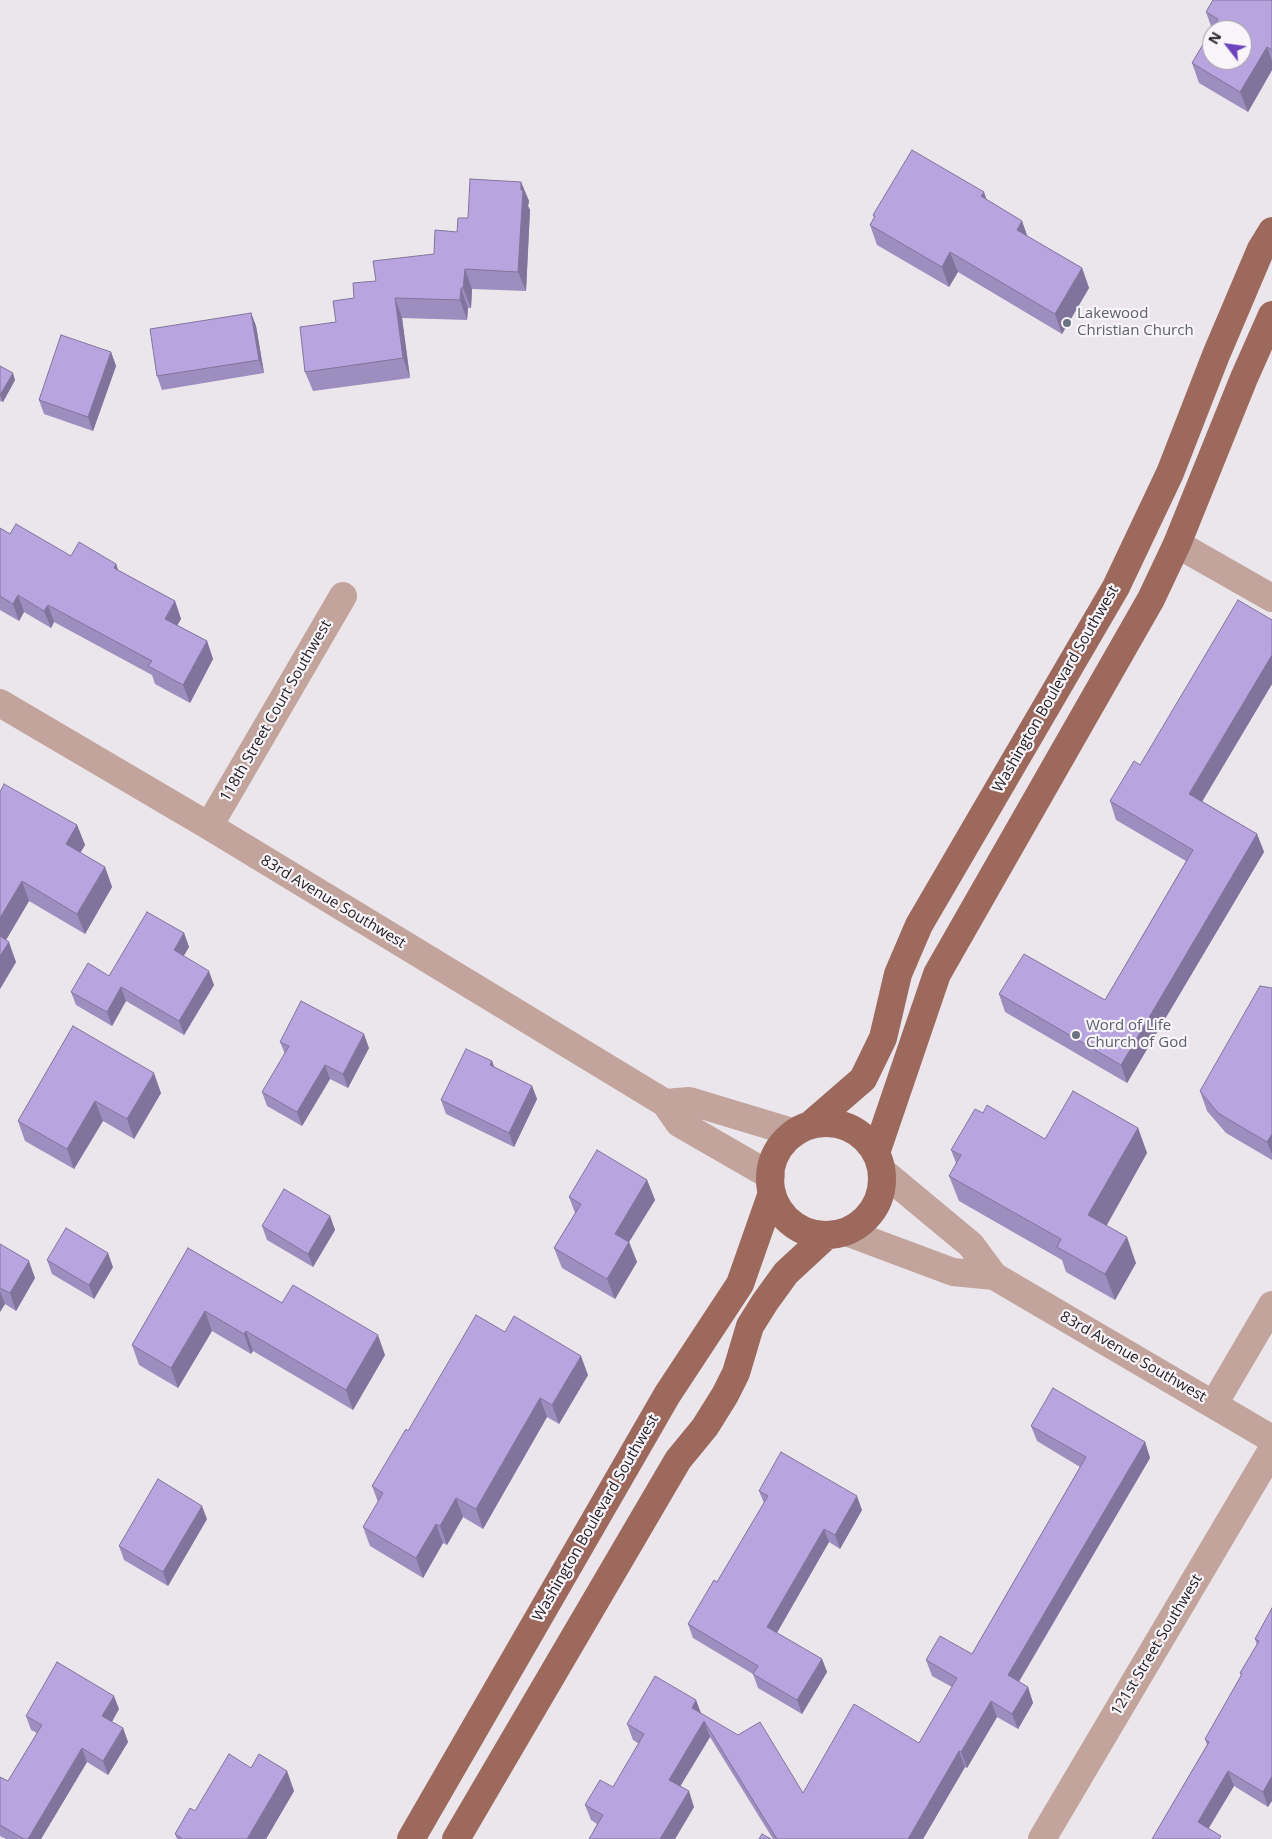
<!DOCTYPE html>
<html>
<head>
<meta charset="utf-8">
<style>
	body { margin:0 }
	#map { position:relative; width:1272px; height:1839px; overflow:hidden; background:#ebe6ec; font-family:"Open Sans",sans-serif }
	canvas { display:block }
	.north { position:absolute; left:1202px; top:20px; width:50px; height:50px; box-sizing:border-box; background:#f8f4f9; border:1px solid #a19ea1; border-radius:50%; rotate:300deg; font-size:14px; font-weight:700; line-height:20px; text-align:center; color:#1e1c1e }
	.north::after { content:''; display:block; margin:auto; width:18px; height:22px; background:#6c44bd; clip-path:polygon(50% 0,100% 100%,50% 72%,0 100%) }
</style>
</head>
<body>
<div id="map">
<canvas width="1272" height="1839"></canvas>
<div class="north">N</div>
</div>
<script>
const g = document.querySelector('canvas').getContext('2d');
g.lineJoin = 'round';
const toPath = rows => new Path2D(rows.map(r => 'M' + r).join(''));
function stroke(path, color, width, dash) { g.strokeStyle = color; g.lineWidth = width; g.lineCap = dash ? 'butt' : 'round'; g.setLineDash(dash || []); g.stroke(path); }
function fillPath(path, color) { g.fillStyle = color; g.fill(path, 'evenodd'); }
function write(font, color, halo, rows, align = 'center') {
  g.font = font + ' "Open Sans",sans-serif'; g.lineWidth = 4.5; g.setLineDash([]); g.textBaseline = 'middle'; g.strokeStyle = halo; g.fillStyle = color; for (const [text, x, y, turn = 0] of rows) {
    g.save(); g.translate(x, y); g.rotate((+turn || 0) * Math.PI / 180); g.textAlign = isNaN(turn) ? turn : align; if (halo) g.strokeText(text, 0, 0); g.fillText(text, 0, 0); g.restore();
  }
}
const minor = toPath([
	[1177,544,1272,598],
	[0,703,209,826,665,1103,679,1123,771,1176],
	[209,826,343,596],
	[665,1103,689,1101,795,1133],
	[882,1171,971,1245,994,1276,1272,1439],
	[846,1232,953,1272,994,1276],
	[1214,1404,1272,1305],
	[1042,1839,1272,1450]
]);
const major = toPath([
	'770 1179a56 56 0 1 1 112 0a56 56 0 1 1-112 0Z',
	[810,1125,863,1079,883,1038,898,974,919,925,1116,587,1170,473,1216,355,1261,249,1272,231],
	[876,1153,937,974,1151,599,1177,544,1244,378,1272,315],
	[411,1839,667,1395,740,1284,772,1193],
	[456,1839,678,1460,705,1427,725,1395,736,1373,750,1326,765,1302,786,1273,827,1235]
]);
const wall = toPath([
	[1272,1,1272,70,1248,112,1199,83,1192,63,1212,29,1206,12],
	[521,182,529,201,528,206,530,210,526,291,472,289,471,308,468,308,467,320,402,318,410,378,313,391,305,372,336,322,354,298,376,281,434,254,457,232,468,218],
	[986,199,1022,221,1027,236,1082,268,1089,288,1062,334,958,272,949,287,877,245,870,225,874,218,873,215],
	[251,313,256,326,264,373,162,390,157,376],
	[111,352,116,366,93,431,44,414,39,400],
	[0,366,15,380,3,402,0,401],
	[0,528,10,534,71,556,116,564,118,570,175,601,181,619,177,625,207,641,213,659,190,703,155,684,152,675,54,622,51,628,24,612,19,621,0,610],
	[1272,620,1272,684,1202,801,1257,834,1264,852,1127,1083,1005,1012,999,994,1105,1000,1186,861,1116,820,1110,801,1140,765],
	[0,792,77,825,85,845,80,853,105,867,112,887,85,934,29,901,6,940,16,962,0,989],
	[184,933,189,947,183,956,214,985,184,1035,126,1001,112,1026,76,1005,71,992,109,976],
	[1272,988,1272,1160,1226,1133,1207,1111,1200,1091],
	[73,1026,161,1093,134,1139,103,1121,74,1169,25,1141,18,1121],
	[280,1042,369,1048,348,1088,330,1079,302,1126,267,1106,262,1092,285,1054],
	[492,1061,494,1067,532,1086,537,1099,514,1147,446,1114,441,1100],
	[983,1113,1045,1139,1138,1128,1147,1153,1106,1226,1136,1263,1115,1300,1066,1272,1062,1260,959,1201,949,1176,956,1163,951,1150],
	[647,1180,655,1200,629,1242,637,1262,615,1299,562,1268,554,1248,575,1213,569,1197],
	[330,1216,335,1230,313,1267,267,1240,262,1226],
	[0,1244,35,1278,16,1311,5,1304,0,1312],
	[188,1248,282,1303,385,1355,353,1410,253,1351,251,1354,212,1331,178,1388,139,1365,132,1345],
	[47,1260,113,1267,94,1299,52,1274],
	[505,1332,588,1375,559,1424,547,1417,483,1529,463,1517,447,1545,443,1543,423,1578,370,1546,363,1527,378,1502,372,1486,408,1431],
	[1031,1426,1145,1442,1150,1458,1019,1682,1028,1687,1033,1703,1018,1729,997,1717,967,1768,965,1767,923,1839,773,1839,710,1737,680,1786,694,1807,675,1839,589,1839,597,1824,591,1820,585,1805,613,1787,639,1744,633,1740,627,1724,696,1700,701,1714,803,1793,919,1743,952,1687,932,1676,926,1660,972,1654,1080,1467,1037,1441],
	[759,1491,862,1510,840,1549,829,1542,777,1633,822,1659,827,1672,802,1714,758,1688,753,1674,693,1638,688,1624,717,1582,764,1503],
	[207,1519,168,1586,124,1560,119,1546],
	[1272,1608,1268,1807,1234,1786,1209,1828,1152,1839,1207,1745,1205,1739,1241,1676,1240,1673,1257,1645,1255,1639],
	[119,1709,112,1722,123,1728,128,1742,108,1775,87,1762,41,1839,6,1839,0,1836,0,1777,8,1781,37,1733,31,1730,26,1716],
	[251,1768,287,1771,294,1791,266,1839,177,1839,175,1834,195,1811]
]);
const shadedWall = toPath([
	[1267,47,1272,61,1272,70,1248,112,1240,92],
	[521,182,529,201,528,206,530,210,526,291,518,272],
	[984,192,991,212,981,196],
	[1022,221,1029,241,1017,230],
	[950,252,958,272,949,287,942,267],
	[1082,268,1089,288,1062,334,1055,314],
	[465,269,472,289,471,308,463,288],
	[461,288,468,308,467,320,460,300],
	[395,298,402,318,410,378,403,358],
	[251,313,256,326,264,373,259,360],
	[111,352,116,366,93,431,88,417],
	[13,373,15,380,3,402,0,395],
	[116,564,122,581,114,568],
	[18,595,24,612,19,621,13,604],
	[175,601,181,619,171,636,165,619],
	[48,605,54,622,51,628,44,611],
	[207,641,213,659,190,703,183,685],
	[1272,655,1272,684,1196,812,1189,794],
	[77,825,85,845,73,865,66,844],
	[1257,834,1264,852,1127,1083,1121,1065],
	[105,867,112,887,85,934,77,914],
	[22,881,29,901,0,950,0,918],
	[184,933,189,947,179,964,174,950],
	[9,942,16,962,0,989,0,956],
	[209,971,214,985,184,1035,179,1021],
	[121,987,126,1001,112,1026,107,1012],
	[364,1034,369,1048,348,1088,343,1074],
	[492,1061,497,1075,490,1065],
	[325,1065,330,1079,302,1126,297,1112],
	[154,1073,161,1093,134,1139,127,1119],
	[532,1086,537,1099,514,1147,509,1133],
	[95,1101,103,1121,74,1169,67,1149],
	[1138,1128,1147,1153,1098,1241,1088,1215],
	[1272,1134,1272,1154,1267,1142],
	[647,1180,655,1200,629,1242,637,1262,615,1299,607,1279,615,1234],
	[330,1216,335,1230,313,1267,308,1254],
	[1127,1237,1136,1263,1115,1300,1105,1274],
	[108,1253,113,1267,94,1299,89,1285],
	[29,1261,35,1278,16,1311,10,1293],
	[0,1291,5,1304,0,1312],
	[205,1311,212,1331,178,1388,171,1368],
	[246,1331,253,1351,251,1354,244,1334],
	[378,1335,385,1355,353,1410,346,1390],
	[581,1356,588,1375,559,1424,552,1405],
	[540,1398,547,1417,483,1529,476,1509],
	[1145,1442,1150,1458,1013,1691,1008,1675],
	[857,1496,862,1510,840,1549,835,1535],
	[456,1498,463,1517,447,1545,440,1526],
	[202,1506,207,1519,168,1586,163,1572],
	[436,1524,443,1543,423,1578,416,1558],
	[824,1529,829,1542,772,1641,767,1627],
	[822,1659,827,1672,802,1714,797,1700],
	[1028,1687,1033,1703,1018,1729,1012,1714],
	[114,1696,119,1709,107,1730,102,1716],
	[696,1700,702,1716,692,1708],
	[991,1701,997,1717,967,1768,961,1752],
	[704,1721,710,1737,675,1795,669,1780],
	[123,1728,128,1742,108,1775,103,1761],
	[82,1748,87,1762,41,1839,28,1839],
	[959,1751,965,1767,923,1839,908,1839],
	[287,1771,294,1791,266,1839,247,1839],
	[1228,1771,1234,1786,1203,1837,1198,1822],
	[1272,1776,1272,1801,1268,1807,1263,1792],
	[689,1791,694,1807,675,1839,660,1839]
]);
const building = toPath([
	[1213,0,1271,0,1272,1,1272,50,1267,47,1240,92,1192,63,1218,19,1206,12,1213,0],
	[1212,30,1242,30,1242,60,1212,60,1212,30],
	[912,150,984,192,981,196,1022,221,1017,230,1082,268,1055,314,950,252,942,267,870,225,875,216,873,215,912,150],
	[470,179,521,182,521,190,523,190,518,272,465,269,463,288,461,288,460,300,395,298,403,358,305,372,300,327,336,322,333,301,354,298,353,283,376,281,373,261,434,254,435,230,457,232,458,218,468,218,470,179],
	[251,313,259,360,157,376,150,329,251,313],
	[61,335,111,352,88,417,39,400,61,335],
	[0,366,13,373,0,395,0,366],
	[16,524,71,556,79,542,116,564,114,568,175,601,165,619,207,641,183,685,148,666,152,661,48,605,44,611,18,595,13,604,0,596,0,528,10,534,16,524],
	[1238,600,1272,620,1272,655,1189,794,1257,834,1121,1065,999,994,1024,954,1105,1000,1193,850,1110,801,1134,761,1140,765,1238,600],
	[4,784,77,825,66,844,105,867,77,914,22,881,0,918,0,792,4,784],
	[147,912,184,933,174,950,209,971,179,1021,121,987,107,1012,71,992,88,963,109,976,147,912],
	[0,936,9,942,0,956,0,936],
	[1260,986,1272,988,1272,1134,1267,1142,1218,1113,1200,1091,1260,986],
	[301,1001,364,1034,343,1074,325,1065,297,1112,262,1092,289,1046,280,1042,301,1001],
	[73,1026,154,1073,127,1119,95,1101,67,1149,18,1121,73,1026],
	[466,1049,492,1061,490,1065,532,1086,509,1133,441,1100,466,1049],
	[1073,1091,1138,1128,1088,1215,1127,1237,1105,1274,1057,1247,1061,1239,949,1176,961,1155,951,1150,975,1109,983,1113,987,1105,1045,1139,1073,1091],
	[597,1150,647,1180,615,1234,629,1242,607,1279,554,1248,581,1204,569,1197,597,1150],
	[284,1189,330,1216,308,1254,262,1226,284,1189],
	[66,1228,108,1253,89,1285,47,1260,66,1228],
	[0,1244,29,1261,10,1293,0,1288,0,1244],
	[188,1248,282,1303,293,1285,378,1335,346,1390,246,1331,244,1334,205,1311,171,1368,132,1345,188,1248],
	[476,1315,505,1332,514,1316,581,1356,552,1405,540,1398,476,1509,456,1498,440,1526,436,1524,416,1558,363,1527,383,1493,372,1486,406,1429,408,1431,476,1315],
	[1053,1388,1145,1442,1008,1675,1028,1687,1012,1714,991,1701,961,1752,959,1751,908,1839,777,1839,704,1721,669,1780,689,1791,660,1839,589,1839,603,1815,585,1805,600,1780,613,1787,644,1734,627,1724,655,1676,696,1700,692,1708,738,1735,760,1722,803,1793,854,1704,919,1743,957,1678,926,1660,940,1636,972,1654,1086,1457,1031,1426,1053,1388],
	[781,1452,857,1496,835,1535,824,1529,767,1627,822,1659,797,1700,753,1674,758,1666,688,1624,714,1580,717,1582,768,1496,759,1491,781,1452],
	[158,1479,202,1506,163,1572,119,1546,158,1479],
	[1272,1608,1272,1776,1263,1792,1228,1771,1198,1822,1221,1836,1219,1839,1152,1839,1209,1742,1205,1739,1242,1674,1240,1673,1259,1641,1255,1639,1272,1608],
	[57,1662,114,1696,102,1716,123,1728,103,1761,82,1748,28,1839,24,1839,0,1825,0,1777,8,1781,42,1725,26,1716,57,1662],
	[229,1754,251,1768,259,1754,287,1771,247,1839,183,1839,175,1834,190,1808,195,1811,229,1754],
	[762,1834,771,1839,759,1839,762,1834]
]);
const markers = [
	[1067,323,5,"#6b7280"],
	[1076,1035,5,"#6b7280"]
];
const worshipNames = [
	["Lakewood",1077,314],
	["Christian Church",1077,331],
	["Word of Life",1086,1026],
	["Church of God",1086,1043]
];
const streetNames = [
	["Washington Boulevard Southwest",1056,689,-60],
	["118th Street Court Southwest",276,711,-60],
	["83rd Avenue Southwest",333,902,31],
	["83rd Avenue Southwest",1133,1357,30],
	["Washington Boulevard Southwest",596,1518,-60],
	["121st Street Southwest",1157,1645,-59]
];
stroke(minor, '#c2a49c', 28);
stroke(major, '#9d695c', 28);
fillPath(wall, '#9e8ec0');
fillPath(shadedWall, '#81749c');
fillPath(building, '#b8a5df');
stroke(building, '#81749c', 1);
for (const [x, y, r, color] of markers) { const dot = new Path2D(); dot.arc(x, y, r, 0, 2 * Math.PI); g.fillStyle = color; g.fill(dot); stroke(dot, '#f8f4f9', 2); }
write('15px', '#5b616d', '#f8f4f9', worshipNames, 'left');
write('15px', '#1e1c1e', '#f8f4f9', streetNames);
</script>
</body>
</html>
